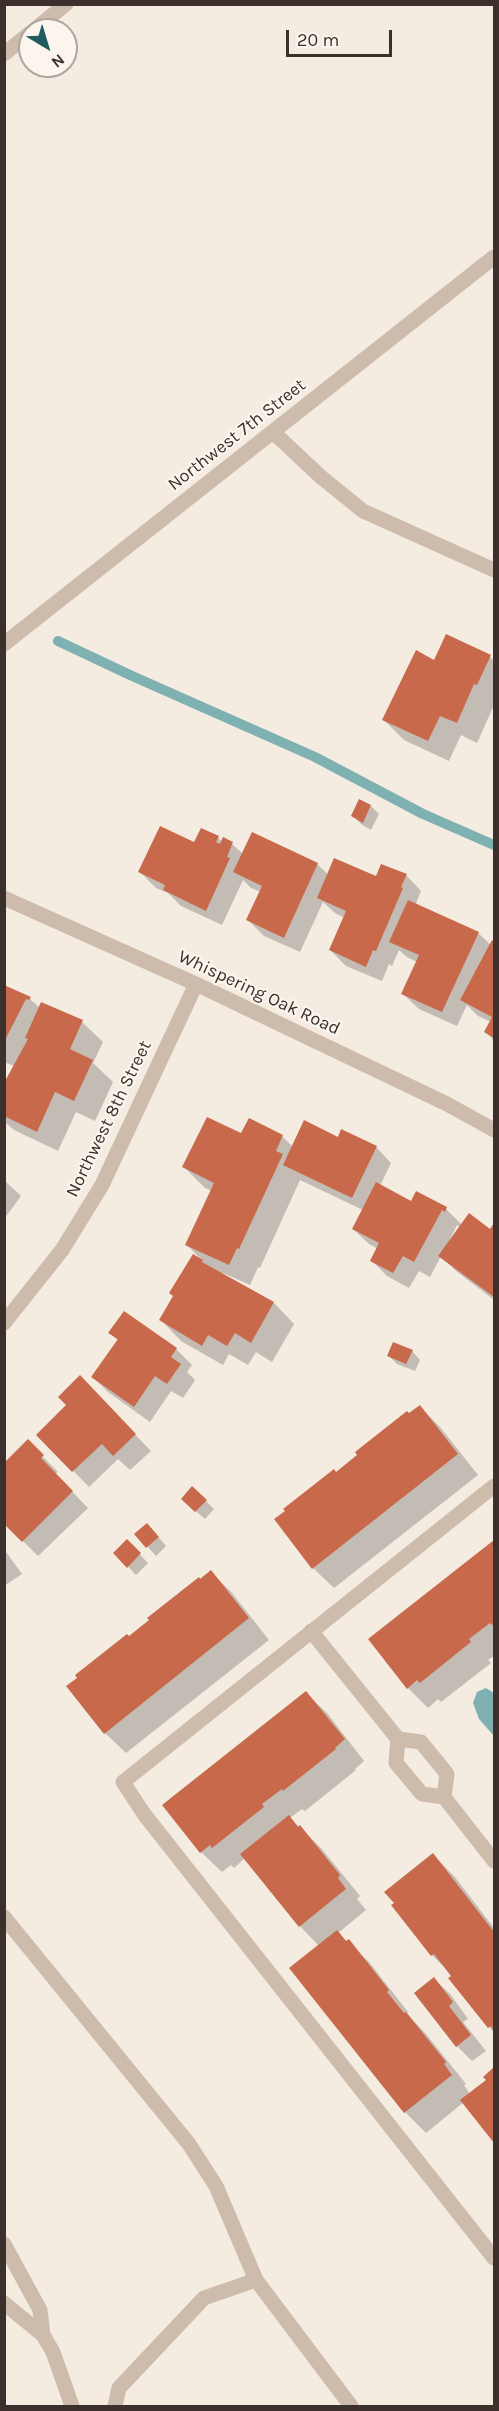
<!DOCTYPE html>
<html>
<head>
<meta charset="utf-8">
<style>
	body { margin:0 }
	#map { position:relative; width:499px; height:2411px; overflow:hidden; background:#f4ebe1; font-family:Karla,sans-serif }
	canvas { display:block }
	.frame { position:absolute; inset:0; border:6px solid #3b302b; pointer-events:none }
	.north { position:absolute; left:18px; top:18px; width:60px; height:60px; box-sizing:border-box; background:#fbf5ee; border:2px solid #aea6a0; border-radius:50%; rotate:142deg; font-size:16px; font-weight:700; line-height:24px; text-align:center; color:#3b302b }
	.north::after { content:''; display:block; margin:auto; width:21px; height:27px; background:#1f5a5e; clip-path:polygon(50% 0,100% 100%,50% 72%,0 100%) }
	.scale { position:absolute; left:286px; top:30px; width:106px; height:27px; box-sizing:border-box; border:3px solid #3b302b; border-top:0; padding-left:8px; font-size:18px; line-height:21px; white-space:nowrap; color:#3b302b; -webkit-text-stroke:4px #fbf5ee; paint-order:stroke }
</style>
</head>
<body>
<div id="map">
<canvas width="499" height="2411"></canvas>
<div class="frame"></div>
<div class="north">N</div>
<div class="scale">20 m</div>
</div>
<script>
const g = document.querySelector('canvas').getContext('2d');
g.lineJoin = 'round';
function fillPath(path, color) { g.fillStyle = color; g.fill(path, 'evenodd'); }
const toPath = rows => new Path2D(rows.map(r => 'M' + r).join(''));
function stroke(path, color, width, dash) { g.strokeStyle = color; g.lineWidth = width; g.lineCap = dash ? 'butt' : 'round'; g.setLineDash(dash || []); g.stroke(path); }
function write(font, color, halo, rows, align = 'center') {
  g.font = font + ' Karla,sans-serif'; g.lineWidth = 4.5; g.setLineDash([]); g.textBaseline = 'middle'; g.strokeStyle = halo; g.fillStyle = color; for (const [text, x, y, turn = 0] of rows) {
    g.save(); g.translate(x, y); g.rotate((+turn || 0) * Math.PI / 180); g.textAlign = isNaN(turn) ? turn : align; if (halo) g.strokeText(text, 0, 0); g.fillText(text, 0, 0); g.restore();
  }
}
const water = toPath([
	[486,1688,494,1693,494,1736,479,1719,473,1703,477,1692]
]);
const shadow = toPath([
	[490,657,494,661,494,705,477,743,461,735,449,761,404,740,383,719],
	[360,801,371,806,379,814,371,830,361,824,353,816],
	[218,838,223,842,224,839,232,844,243,854,317,864,329,875,377,878,406,875,421,891,416,903,418,905,478,933,491,945,493,942,494,943,494,1041,486,1032,491,1022,478,1016,467,1005,457,1026,419,1009,403,994,417,962,407,957,399,950,392,966,389,964,382,981,346,966,330,950,345,918,335,913,323,902,300,952,264,936,248,920,261,892,251,888,243,880,222,925,181,906,168,893,156,888,140,872,195,844],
	[4,987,30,999,40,1008,82,1022,103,1042,93,1063,113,1082,95,1121,76,1112,58,1151,14,1130,4,1121,4,1086,14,1066,4,1062],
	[249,1120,283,1137,293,1147,338,1139,376,1147,391,1163,380,1186,411,1203,446,1209,462,1225,491,1231,494,1226,494,1300,456,1271,441,1256,430,1277,419,1271,409,1288,387,1276,372,1261,378,1249,369,1244,353,1229,363,1210,300,1180,260,1268,258,1267,250,1285,223,1273,222,1275,274,1303,294,1324,272,1362,256,1352,248,1365,229,1354,223,1365,181,1341,161,1320,201,1259,186,1244,212,1191,205,1188,184,1167,242,1135],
	[457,1225,461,1227,451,1240,450,1239],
	[4,1180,21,1196,4,1219],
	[110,1333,176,1349,192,1365,187,1372,195,1380,183,1398,171,1391,150,1422,108,1392,93,1377,118,1341],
	[412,1351,420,1360,415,1371,397,1364,389,1356],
	[95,1393,151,1451,130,1470,118,1459,89,1487,38,1435],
	[420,1407,440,1427,478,1475,334,1588,313,1568,336,1473],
	[28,1442,58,1472,55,1474,88,1508,38,1556,4,1522],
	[206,1501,214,1509,205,1519,191,1507],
	[155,1533,166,1546,156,1556,136,1534],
	[127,1541,148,1563,136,1575,115,1553],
	[494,1542,494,1656,488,1660,491,1663,441,1702,438,1699,428,1708,408,1688,370,1640],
	[4,1549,22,1574,4,1586],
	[211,1572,232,1593,269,1640,126,1753,105,1733,129,1637],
	[306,1693,327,1713,364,1761,355,1769,356,1770,305,1811,302,1809,290,1818,321,1848,360,1896,357,1899,366,1910,338,1933,369,1962,408,2012,407,2013,410,2017,426,2034,466,2084,464,2085,470,2094,488,2080,485,2077,494,2069,494,2140,464,2102,426,2133,405,2112,292,1968,319,1946,300,1926,245,1858,234,1868,231,1865,222,1872,201,1852],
	[433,1855,454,1876,494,1928,494,2033,450,1978,453,1976,432,1955],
	[434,1979,450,1994,468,2019,463,2022,486,2051,472,2061,457,2046]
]);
const stream = toPath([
	[58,641,130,675,315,757,423,814,494,845]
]);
const building = toPath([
	[446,634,491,655,477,685,474,684,457,723,440,716,428,741,382,720,416,650,434,660],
	[359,799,371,805,363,823,351,816],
	[160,826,194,842,201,828,219,836,216,842,220,844,223,837,233,842,227,857,230,858,206,911,163,890,165,885,138,872],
	[252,832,318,863,284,938,246,920,262,886,233,872],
	[334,858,376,876,381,864,407,874,401,887,403,888,376,951,373,950,366,967,329,950,346,911,317,898],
	[408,900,479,932,442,1012,401,994,419,955,389,942],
	[492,940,494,942,494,1038,484,1032,492,1017,460,1000],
	[4,985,31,997,29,1000,26,999,4,1042],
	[41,1002,83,1020,70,1049,93,1060,74,1101,55,1092,37,1132,4,1116,4,1083,28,1039,25,1038],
	[207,1117,241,1133,249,1118,283,1135,276,1151,283,1154,239,1249,237,1248,229,1265,185,1245,214,1183,182,1167],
	[304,1120,338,1137,341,1129,377,1146,352,1198,283,1165],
	[376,1182,411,1201,416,1191,447,1207,445,1212,442,1210,414,1262,403,1256,393,1273,370,1261,379,1243,352,1229],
	[469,1213,490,1229,494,1223,494,1297,438,1256],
	[193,1254,203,1260,202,1262,274,1302,251,1343,235,1333,227,1346,208,1335,202,1346,159,1320,173,1296,169,1293],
	[124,1311,177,1348,171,1357,181,1364,167,1384,155,1376,134,1407,91,1377,118,1339,108,1333],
	[393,1342,413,1350,406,1364,387,1356],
	[80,1375,136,1434,113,1456,102,1444,72,1472,36,1435,66,1405,58,1397],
	[420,1405,458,1454,312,1569,274,1519,285,1511,283,1509,334,1469,336,1472,357,1455,355,1452,407,1411,409,1413],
	[28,1439,44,1455,41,1458,73,1491,22,1542,4,1524,4,1463],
	[192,1486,207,1500,195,1512,181,1499],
	[147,1523,159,1537,146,1548,134,1534],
	[127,1539,141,1553,127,1568,113,1553],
	[494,1540,494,1623,492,1625,490,1623,469,1639,471,1642,420,1683,417,1680,407,1689,368,1639],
	[211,1570,249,1618,104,1734,66,1686,77,1678,75,1675,127,1634,129,1636,149,1620,147,1618,199,1577,200,1579],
	[306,1691,345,1739,335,1748,336,1749,283,1791,282,1789,262,1804,264,1807,212,1848,210,1845,200,1853,162,1805],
	[289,1815,298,1827,300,1825,340,1875,338,1878,346,1889,299,1927,240,1854],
	[433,1853,494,1932,494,2031,491,2026,488,2028,448,1978,451,1976,434,1954,431,1956,391,1905,394,1903,384,1892],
	[337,1930,346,1941,349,1939,389,1990,387,1992,404,2013,406,2012,446,2062,444,2064,452,2075,404,2113,289,1968],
	[434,1977,453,2002,449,2006,471,2035,456,2047,414,1993],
	[494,2067,494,2143,460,2100,486,2080,483,2077]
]);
const lane = toPath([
	[494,1486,123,1782,144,1814,494,2258],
	[311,1631,398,1739],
	[444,1797,422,1794,396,1763,398,1739,421,1742,447,1774,444,1797,494,1861],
	[4,1917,189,2144,216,2186,256,2280,351,2406],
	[4,2244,40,2310,43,2335],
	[4,2303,43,2335,53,2352,72,2406],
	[115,2406,119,2388,204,2298,256,2280]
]);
const street = toPath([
	[34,30,66,4],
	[4,54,30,33],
	[273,432,321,477,363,511,494,570],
	[4,644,494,257],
	[4,898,196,984,447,1104,494,1130],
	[4,1323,62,1250,102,1185,196,984]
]);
const streetNames = [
	["Northwest 7th Street",237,435,-38],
	["Whispering Oak Road",259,993,25],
	["Northwest 8th Street",109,1119,-64]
];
fillPath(water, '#7fb0b2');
fillPath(shadow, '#0003');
stroke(stream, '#7fb0b2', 10);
fillPath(building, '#c8694b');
stroke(lane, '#cdbbac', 15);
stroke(street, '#cdbbac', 15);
write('18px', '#3b302b', '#fbf5ee', streetNames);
</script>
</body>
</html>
